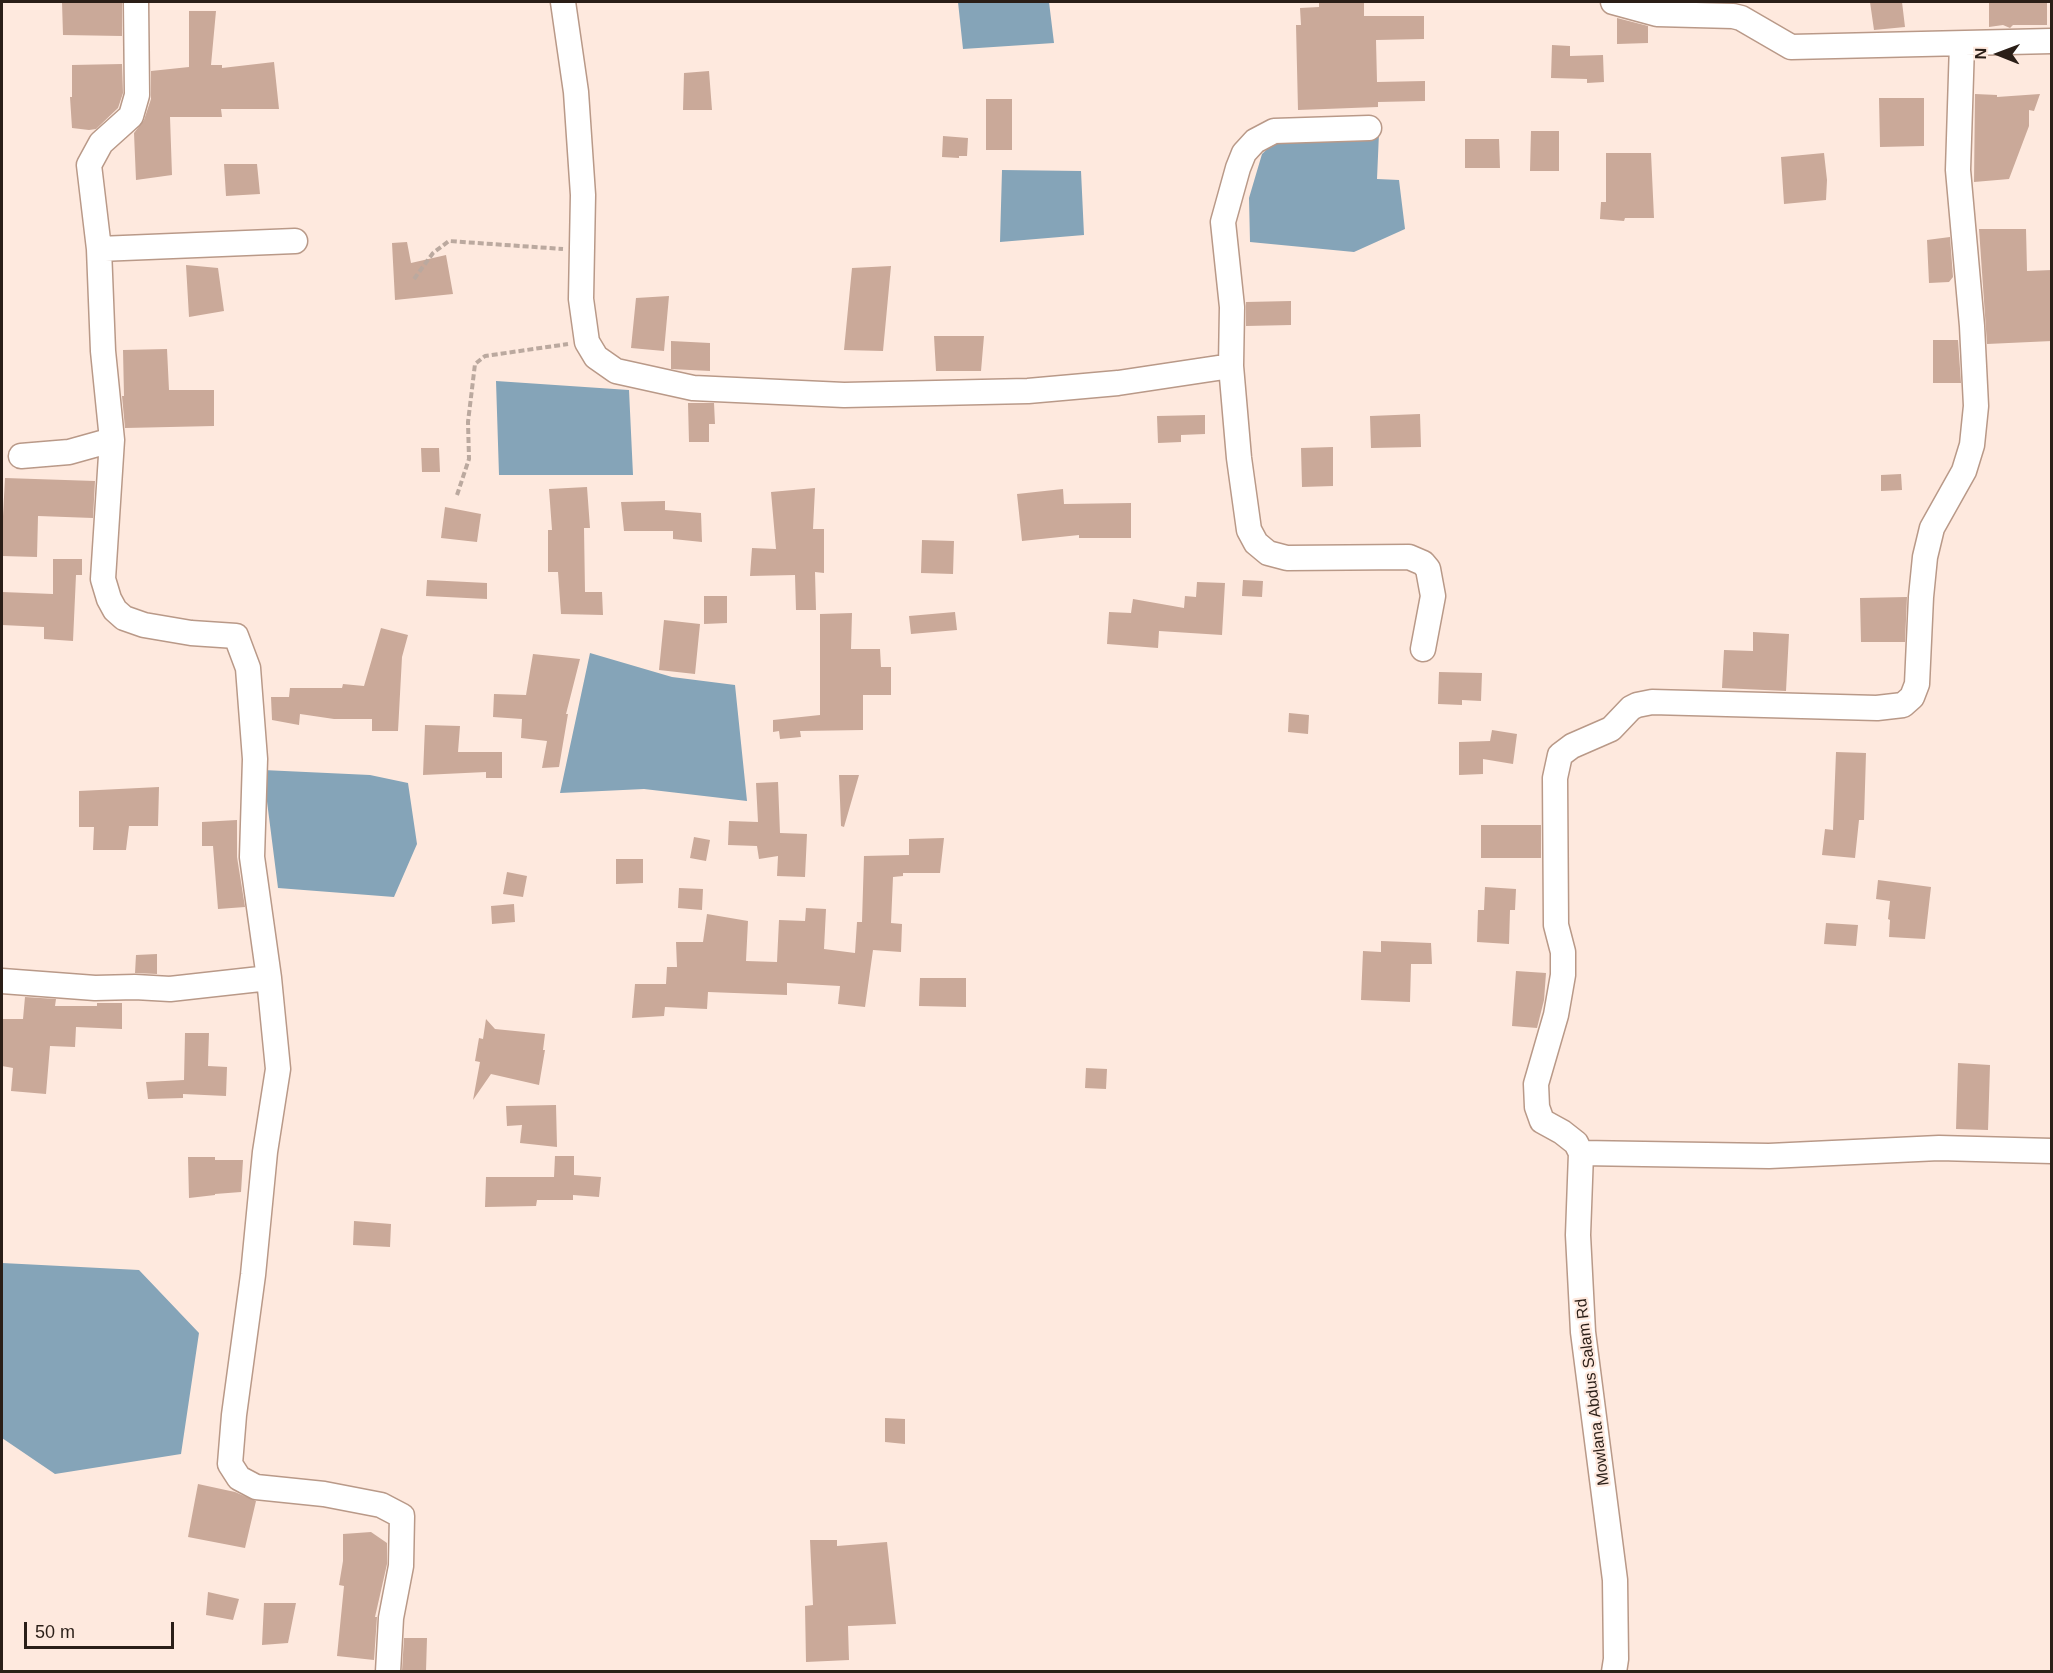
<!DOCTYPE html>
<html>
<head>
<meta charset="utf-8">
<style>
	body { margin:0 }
	#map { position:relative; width:2053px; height:1673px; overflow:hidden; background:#fee9de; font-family:Arial,sans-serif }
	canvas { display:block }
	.frame { position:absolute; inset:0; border:3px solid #2a1e17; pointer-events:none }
	.north { position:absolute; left:1969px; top:24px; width:60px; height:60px; -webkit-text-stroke:4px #fee9de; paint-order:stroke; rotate:271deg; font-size:16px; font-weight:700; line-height:24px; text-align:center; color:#2a1e17 }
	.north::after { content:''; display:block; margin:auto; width:21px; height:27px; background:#2a1e17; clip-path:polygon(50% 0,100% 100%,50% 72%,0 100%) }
	.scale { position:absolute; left:24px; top:1622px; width:150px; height:27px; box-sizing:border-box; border:3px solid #2a1e17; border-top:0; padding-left:8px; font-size:18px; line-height:21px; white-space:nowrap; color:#2a1e17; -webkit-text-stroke:4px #fee9de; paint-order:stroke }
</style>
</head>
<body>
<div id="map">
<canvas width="2053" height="1673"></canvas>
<div class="frame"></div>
<div class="north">N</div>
<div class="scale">50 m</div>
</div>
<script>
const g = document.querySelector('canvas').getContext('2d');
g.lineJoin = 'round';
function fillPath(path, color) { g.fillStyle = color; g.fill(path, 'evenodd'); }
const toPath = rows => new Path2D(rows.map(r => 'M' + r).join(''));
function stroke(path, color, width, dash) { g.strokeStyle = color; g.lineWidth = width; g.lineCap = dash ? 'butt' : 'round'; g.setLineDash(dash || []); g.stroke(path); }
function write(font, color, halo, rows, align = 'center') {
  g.font = font + ' Arial,sans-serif'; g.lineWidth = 4.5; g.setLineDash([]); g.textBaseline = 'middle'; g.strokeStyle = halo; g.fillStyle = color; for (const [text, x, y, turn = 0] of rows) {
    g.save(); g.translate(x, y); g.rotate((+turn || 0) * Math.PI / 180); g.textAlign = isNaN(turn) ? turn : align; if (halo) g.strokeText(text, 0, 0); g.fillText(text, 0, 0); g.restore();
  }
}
const water = toPath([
	[958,2,1049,2,1054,43,963,49],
	[1379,133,1377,179,1399,180,1405,229,1354,252,1250,242,1249,198,1262,154,1280,137],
	[1002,170,1081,171,1084,235,1000,242],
	[496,381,629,390,633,475,499,475],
	[590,653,672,677,735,685,747,801,644,789,560,793],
	[263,770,370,775,408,783,417,844,394,897,278,888],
	[2,1263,139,1270,199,1333,181,1454,55,1474,2,1438]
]);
const building = toPath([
	[62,2,122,2,122,36,63,35],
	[1319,2,1364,2,1364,16,1424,16,1424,39,1376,40,1377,82,1425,81,1425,101,1378,102,1378,107,1298,110,1296,25,1301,25,1300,8,1319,7],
	[1870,2,1902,2,1905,27,1874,30],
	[1989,2,2047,2,2047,25,2013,25,2010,28,2003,25,1989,27],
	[189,11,216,11,211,65,222,65,222,68,274,62,279,109,221,109,222,117,170,117,172,175,136,180,134,133,144,120,151,99,151,71,189,67],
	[1617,18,1648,26,1648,43,1617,44],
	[1552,45,1570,46,1570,56,1603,55,1604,82,1587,83,1587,79,1551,78],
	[122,64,123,93,118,108,96,129,89,130,72,128,70,97,72,97,72,65],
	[709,71,712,110,683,110,684,73],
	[1975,94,1997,95,1997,97,2040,94,2034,111,2029,110,2029,126,2009,179,1974,182],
	[1879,98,1924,98,1924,146,1880,147],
	[986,99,1012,99,1012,150,986,150],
	[1531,131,1559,131,1559,171,1530,171],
	[943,136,968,138,967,156,959,156,959,158,942,157],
	[1465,139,1499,139,1500,168,1465,168],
	[1606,153,1651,153,1654,218,1625,218,1624,221,1600,219,1601,202,1606,202],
	[1824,153,1827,180,1826,200,1784,204,1781,157],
	[224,164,257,164,260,194,226,196],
	[1979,229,2026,229,2027,271,2052,270,2052,341,1987,344],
	[1950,237,1953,277,1949,282,1929,283,1927,240],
	[407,242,411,263,446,255,453,294,395,300,392,243],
	[186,265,218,268,224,311,189,317],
	[891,266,883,351,844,350,852,268],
	[669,296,664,351,631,348,636,298],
	[1291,301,1291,325,1246,326,1246,302],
	[934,336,984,336,981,371,936,371],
	[1933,340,1958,340,1961,383,1933,383],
	[671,341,710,343,710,371,671,369],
	[167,349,169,390,214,390,214,426,125,428,122,396,124,396,123,350],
	[688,403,714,403,715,424,709,424,709,442,689,442],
	[1420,414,1421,447,1371,448,1370,416],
	[1205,415,1205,434,1181,435,1181,442,1158,443,1157,416],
	[1333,447,1333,486,1302,487,1301,448],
	[421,448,439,448,440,472,422,472],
	[1901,474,1902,490,1881,491,1881,475],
	[5,478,95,481,93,518,38,516,37,557,2,556,2,516,3,516],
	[587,487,590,528,584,528,585,592,602,592,603,615,561,614,558,572,548,572,548,530,552,530,549,489],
	[815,488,813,529,824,529,824,573,815,572,816,610,796,610,795,575,750,576,752,548,776,549,771,492],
	[1063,489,1064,504,1131,503,1131,538,1079,538,1079,535,1022,541,1017,494],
	[665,501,665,510,701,513,702,542,673,539,673,531,624,531,621,502],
	[445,507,481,514,477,542,441,538],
	[922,540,954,541,953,574,921,573],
	[53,559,82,559,82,575,76,575,73,641,44,639,44,627,2,625,2,592,53,594],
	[427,580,487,583,487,599,426,596],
	[1243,580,1263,581,1262,597,1242,596],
	[1197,582,1225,583,1222,635,1159,631,1158,648,1107,644,1109,612,1131,613,1133,599,1184,608,1185,596,1196,597],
	[704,596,727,596,727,623,704,624],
	[1907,597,1905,642,1861,642,1860,598],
	[955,612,957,630,911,634,909,616],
	[852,613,851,649,880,649,881,667,891,667,891,695,863,695,863,730,800,731,801,737,780,739,779,731,773,732,773,720,820,715,820,614],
	[664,620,700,624,695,674,659,670],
	[381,628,408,635,402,657,398,731,372,731,372,719,334,719,300,714,299,725,272,720,271,697,289,697,290,688,342,688,343,684,364,686],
	[1753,632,1789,634,1786,691,1722,688,1724,650,1753,651],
	[533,654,580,659,566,714,568,714,559,767,542,768,547,741,521,738,522,719,493,717,494,694,526,695],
	[1439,672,1482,673,1481,701,1462,700,1462,705,1438,704],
	[1289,713,1309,715,1308,734,1288,732],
	[425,725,460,726,458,752,502,752,502,778,486,778,486,772,423,775],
	[1492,730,1517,734,1513,764,1483,759,1483,774,1459,775,1459,742,1490,741],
	[1836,752,1866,753,1864,820,1859,820,1855,858,1822,855,1825,829,1833,830],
	[839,775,859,775,844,827,841,826],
	[778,782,780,833,807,834,805,877,777,876,778,856,759,859,757,846,728,845,729,821,758,822,756,783],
	[159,787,158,826,129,826,126,850,93,850,94,827,79,827,79,791],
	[237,820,237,857,245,907,218,909,213,846,202,846,202,822],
	[1481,825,1541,825,1541,858,1481,858],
	[694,837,710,840,706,861,690,858],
	[944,838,940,873,903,873,903,876,893,877,891,923,902,924,901,952,873,950,865,1007,838,1004,840,986,787,983,787,995,708,992,707,1009,665,1007,664,1016,632,1018,635,984,666,984,667,967,677,967,676,942,703,942,707,914,748,921,746,961,777,962,779,920,805,921,806,908,826,909,824,949,855,953,857,922,862,922,864,856,909,855,909,839],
	[616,859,643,859,643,883,616,884],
	[507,872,527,876,523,897,503,894],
	[1878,880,1931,887,1925,939,1889,937,1890,920,1888,919,1890,901,1876,899],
	[1485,887,1516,889,1515,910,1510,910,1509,944,1477,942,1478,910,1484,910],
	[679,888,703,889,702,910,678,908],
	[514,904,515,922,492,924,491,906],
	[1826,923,1858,925,1856,946,1824,944],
	[1381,941,1431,943,1432,964,1411,964,1410,1002,1361,1000,1363,951,1381,952],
	[157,954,157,974,135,973,136,955],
	[1516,971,1546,973,1544,1000,1537,1028,1512,1026],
	[920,978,966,978,966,1007,919,1006],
	[25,997,56,999,55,1006,97,1006,97,1003,122,1003,122,1029,76,1027,75,1047,50,1046,46,1094,11,1091,13,1068,2,1066,2,1019,23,1019],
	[486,1019,495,1029,545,1034,543,1050,545,1050,539,1085,491,1074,473,1100,480,1062,475,1061,479,1038,483,1039],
	[185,1033,209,1033,208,1066,227,1067,226,1096,183,1094,183,1098,148,1099,146,1082,184,1080],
	[1958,1063,1990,1065,1988,1130,1956,1129],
	[1086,1068,1107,1069,1106,1089,1085,1088],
	[556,1105,557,1147,520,1143,522,1125,507,1126,506,1106],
	[555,1156,574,1156,574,1175,601,1177,599,1197,573,1195,573,1200,537,1200,536,1206,485,1207,486,1177,554,1177],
	[188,1157,215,1157,215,1160,243,1160,241,1192,215,1194,215,1195,189,1198],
	[354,1221,391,1224,390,1247,353,1245],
	[885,1418,905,1419,905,1444,885,1442],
	[198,1484,235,1492,256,1501,245,1548,188,1537],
	[371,1532,387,1543,387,1564,375,1617,377,1617,374,1660,337,1656,344,1586,339,1585,343,1561,343,1534],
	[810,1540,837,1540,837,1546,887,1542,896,1624,848,1626,849,1660,806,1662,805,1606,813,1605],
	[208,1592,239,1599,233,1620,206,1615],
	[264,1603,296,1603,288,1643,262,1645],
	[404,1638,427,1638,426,1671,402,1671]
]);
const path = toPath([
	[414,279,433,253,449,241,563,249],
	[457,495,469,459,468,422,475,364,485,356,568,344]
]);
const minor = toPath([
	[136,2,137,95,131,116,101,143,89,165,99,249,103,351,112,440,103,579,109,599,115,610,124,618,144,625,191,633,236,636,248,668,255,759,252,857,269,978,278,1069,265,1152,253,1275,234,1415,230,1464,239,1478,256,1487,324,1494,381,1505,402,1516,401,1566,391,1618,388,1672],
	[563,2,576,92,583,195,581,299,587,342,596,357,616,371,693,388,844,395,1028,391,1118,383,1231,366],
	[1613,2,1657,14,1733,16,1741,18,1791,47,2052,41],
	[1369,128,1274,131,1255,141,1244,153,1238,168,1223,222,1232,307,1231,366,1239,458,1249,530,1256,543,1268,553,1287,558,1409,557,1423,563,1428,569,1433,596,1423,649],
	[99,249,295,241],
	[21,456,69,452,112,440],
	[2,981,95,988,135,987,170,989,269,978],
	[1581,1153,1769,1156,1939,1148,2052,1151],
	[1614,1672,1616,1659,1615,1580,1583,1332,1578,1235,1581,1153,1576,1143,1562,1132,1542,1121,1537,1107,1536,1084,1556,1015,1563,975,1563,952,1556,925,1555,778,1560,755,1572,746,1611,729,1631,708,1637,705,1652,702,1877,708,1903,705,1912,697,1917,684,1921,597,1925,557,1932,528,1964,471,1972,445,1976,406,1972,326,1958,170,1962,44]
]);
const streetNames = [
	["Mowlana Abdus Salam Rd",1593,1392,-97]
];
fillPath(water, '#85a4b8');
fillPath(building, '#caa999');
stroke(minor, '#b99988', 27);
stroke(path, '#bba99f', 4, [6, 3]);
stroke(minor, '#fff', 24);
write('16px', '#2a1e17', '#fee9de', streetNames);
</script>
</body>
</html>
